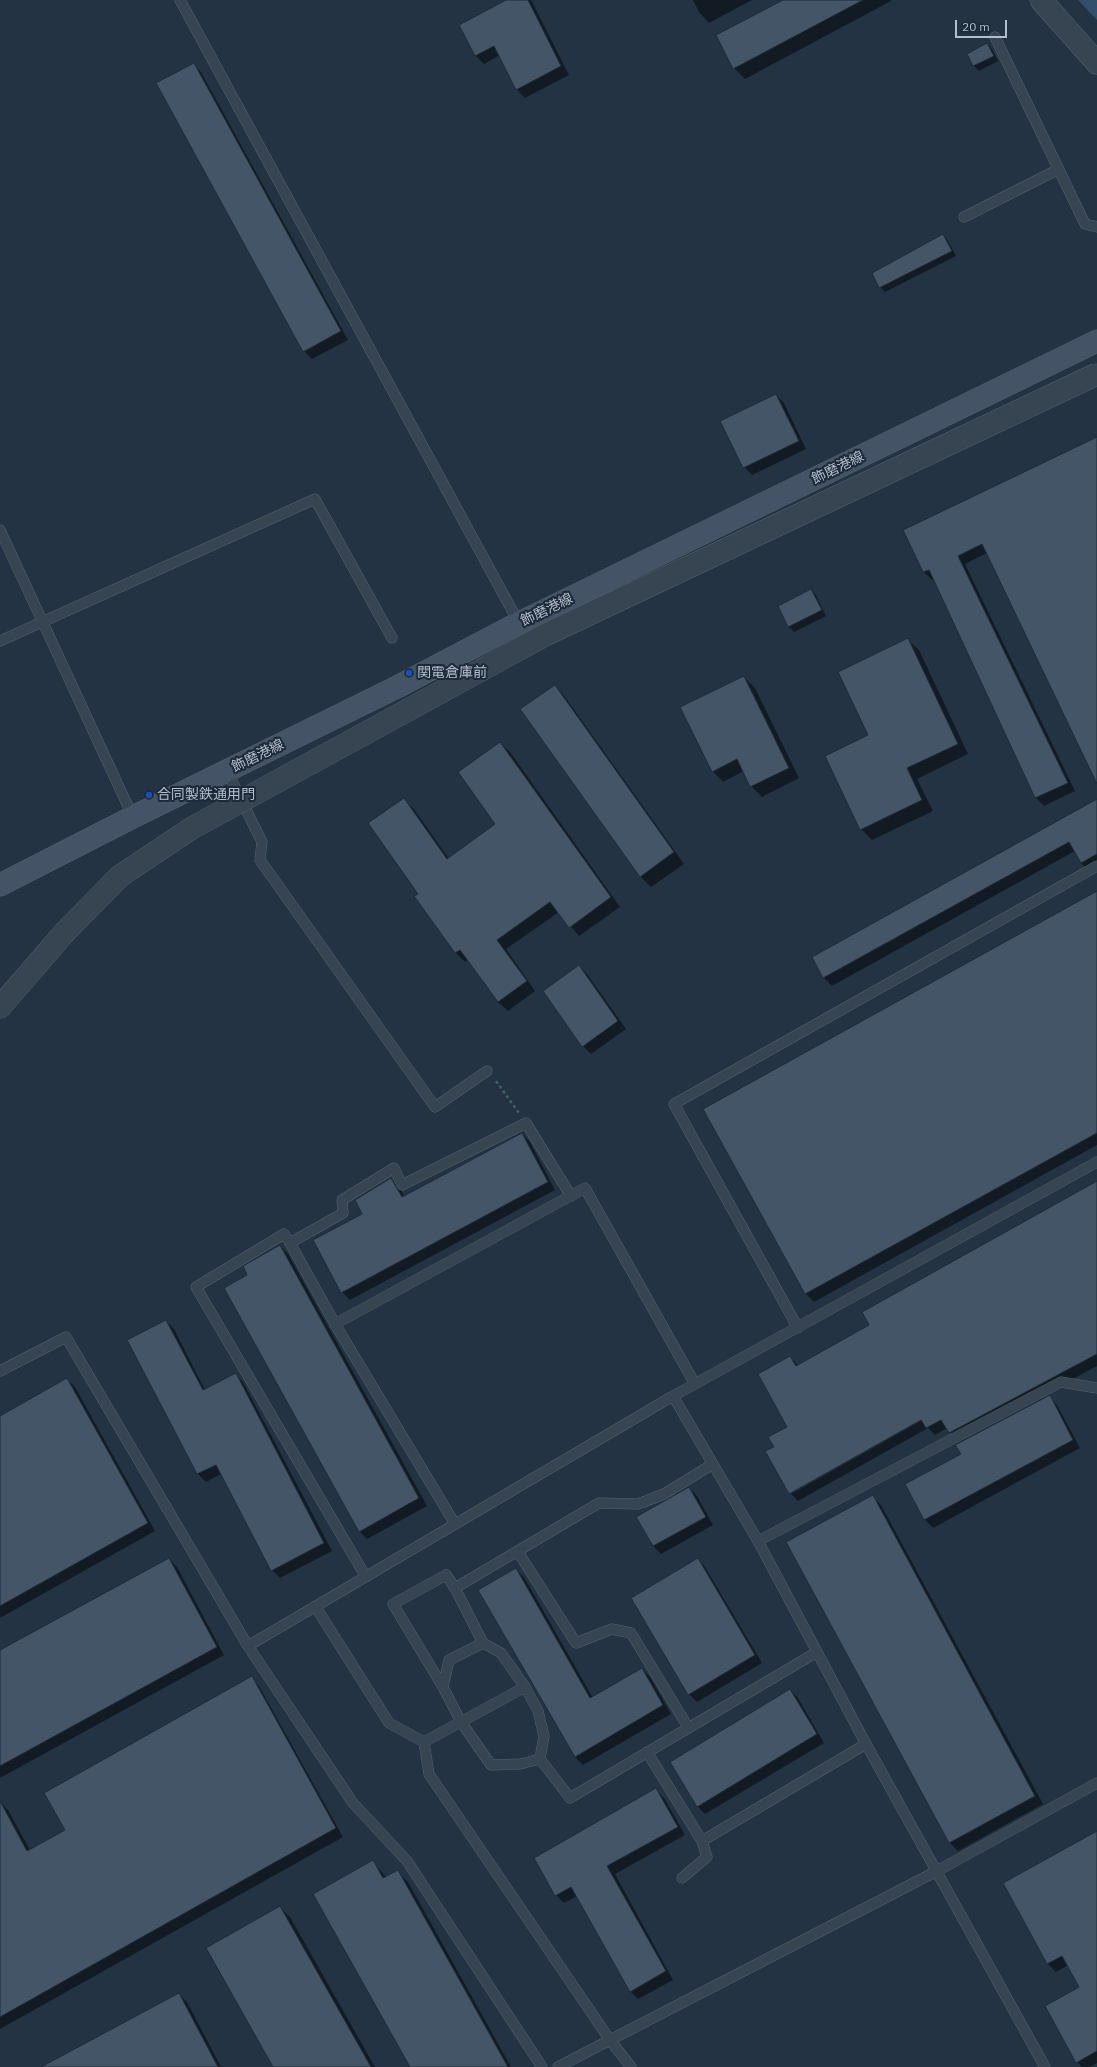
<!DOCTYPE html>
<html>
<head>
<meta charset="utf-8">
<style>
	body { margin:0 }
	#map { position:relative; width:1097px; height:2067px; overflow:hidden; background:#233343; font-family:"IBM Plex Sans",sans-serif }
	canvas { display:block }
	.scale { position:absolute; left:955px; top:20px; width:52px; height:18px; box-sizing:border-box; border:2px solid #b4bfcd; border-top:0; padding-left:5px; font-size:12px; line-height:14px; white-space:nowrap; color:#b4bfcd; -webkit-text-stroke:3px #1c2938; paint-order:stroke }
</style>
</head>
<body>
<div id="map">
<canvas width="1097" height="2067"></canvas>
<div class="scale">20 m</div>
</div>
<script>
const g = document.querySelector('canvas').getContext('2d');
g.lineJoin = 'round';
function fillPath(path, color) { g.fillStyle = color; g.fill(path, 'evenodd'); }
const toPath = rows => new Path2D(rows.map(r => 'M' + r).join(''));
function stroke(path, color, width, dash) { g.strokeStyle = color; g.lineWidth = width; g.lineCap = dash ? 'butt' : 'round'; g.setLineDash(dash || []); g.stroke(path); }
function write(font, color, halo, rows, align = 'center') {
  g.font = font + ' "IBM Plex Sans","Noto Sans JP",sans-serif'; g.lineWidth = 4; g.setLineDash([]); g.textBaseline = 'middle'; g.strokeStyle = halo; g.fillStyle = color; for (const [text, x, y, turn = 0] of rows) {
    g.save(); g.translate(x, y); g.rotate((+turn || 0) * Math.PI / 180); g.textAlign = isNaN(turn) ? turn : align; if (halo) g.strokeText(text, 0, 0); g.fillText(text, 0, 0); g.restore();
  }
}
const water = toPath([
	[1078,0,1097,0,1097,20]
]);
const shadow = toPath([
	[508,0,531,0,569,75,525,98,517,90,500,55,484,64,476,56],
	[693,0,752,0,709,23,699,12],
	[785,0,891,0,891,1,745,79,734,68],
	[987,44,992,49,998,61,979,71,974,66,968,54],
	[193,64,201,72,348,340,312,359,304,351],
	[943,235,948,241,956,256,885,292,880,287],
	[776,395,784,403,806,449,752,475,744,467],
	[1097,437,1097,775,987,553,965,564,1075,791,1044,806,1036,798,934,579,932,580,924,572,904,530],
	[811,590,816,595,826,616,794,632,789,627,779,606],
	[908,640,919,650,968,754,917,779,933,811,872,840,861,829,869,735],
	[744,677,755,688,799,778,762,797,751,786,744,771,723,782,713,771],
	[555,686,565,697,684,864,651,887,640,876],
	[500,743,510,752,620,907,579,936,559,912,506,949,535,991,508,1011,498,1002,468,960,465,962,456,953,416,896,419,894,404,799,413,808,449,859,496,824],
	[1097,800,1097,866,1089,871,1081,863,1075,851,832,986,824,978,813,957],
	[1097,893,1097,1145,814,1302,806,1294,705,1110],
	[579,966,587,974,626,1029,591,1054,583,1046],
	[522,1134,530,1142,555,1190,350,1300,342,1292,364,1214,391,1179,399,1187,405,1197],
	[1097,1182,1097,1366,958,1441,947,1428,935,1435,928,1428,798,1501,790,1493,775,1447,789,1427,790,1357,798,1365,870,1325],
	[925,1416,926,1418,791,1494,791,1492],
	[280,1246,288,1254,427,1506,367,1539,359,1531],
	[166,1321,174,1329,205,1390,235,1374,243,1382,332,1551,280,1578,272,1570,221,1474,206,1482,198,1474,128,1340],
	[67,1379,75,1387,155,1531,0,1618,0,1417],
	[1049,1397,1057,1405,1080,1448,933,1528,925,1520,962,1455],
	[689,1488,697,1496,713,1525,661,1554,653,1546,638,1517],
	[873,1497,881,1505,1043,1804,958,1851,950,1843,788,1543],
	[169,1559,177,1567,224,1655,0,1778,0,1652],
	[697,1559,705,1567,762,1663,697,1702,689,1694],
	[516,1569,524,1577,593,1698,642,1669,650,1677,671,1714,583,1765,575,1757],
	[251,1678,259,1686,343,1837,0,2029,0,1802,8,1810,30,1850,66,1830],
	[790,1690,798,1698,824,1743,705,1814,697,1806],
	[656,1790,664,1798,685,1835,615,1874,673,1980,638,1999,630,1991,577,1896,564,1903,556,1895],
	[1097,1832,1097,2063,1090,2067,1082,2067,1077,2062,1081,1987,1068,1965,1056,1972,1048,1964,1004,1883],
	[373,1862,387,1878,398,1872,408,1882,511,2067,411,2067],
	[279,1907,290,1917,375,2067,275,2067],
	[179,1994,187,2002,221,2067,43,2067]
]);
const building = toPath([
	[506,0,528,0,561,66,516,90,494,46,475,56,459,25,506,0],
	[783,0,863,0,733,69,716,35,783,0],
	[987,43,994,56,973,66,967,54,987,43],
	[194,63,341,331,303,352,156,83,194,63],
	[943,234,952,251,879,288,872,273,943,234],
	[776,394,799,441,743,468,720,421,776,394],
	[1097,437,1097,784,982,544,958,556,1068,783,1035,798,929,570,923,572,903,530,1097,437],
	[811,589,822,610,788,627,778,606,811,589],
	[908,638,958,744,907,768,922,800,860,830,825,756,868,735,838,672,908,638],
	[744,676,789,768,750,787,737,759,712,772,680,707,744,676],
	[555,685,674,852,640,877,520,709,555,685],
	[500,742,611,897,569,928,550,902,497,940,527,981,498,1002,460,950,455,953,414,896,418,894,368,823,404,798,447,859,495,824,458,772,500,742],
	[1097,799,1097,854,1081,863,1069,842,823,978,812,957,1097,799],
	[1097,891,1097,1133,805,1294,703,1109,1097,891],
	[579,965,618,1021,582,1047,543,991,579,965],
	[522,1133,548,1182,341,1293,313,1240,362,1214,355,1200,391,1178,402,1197,522,1133],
	[1097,1181,1097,1354,949,1433,941,1420,926,1428,921,1420,789,1494,765,1451,774,1447,768,1437,787,1427,758,1374,790,1356,796,1366,869,1325,862,1312,1097,1181],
	[280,1245,419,1498,359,1532,224,1288,247,1275,243,1266,280,1245],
	[166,1320,203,1390,236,1373,324,1543,271,1571,216,1465,197,1474,127,1340,166,1320],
	[67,1378,148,1523,0,1606,0,1416,67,1378],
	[1050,1395,1073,1440,924,1520,905,1484,961,1454,955,1445,1050,1395],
	[689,1487,706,1517,653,1546,636,1517,689,1487],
	[873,1495,1035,1796,949,1843,786,1542,873,1495],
	[169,1558,217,1647,0,1766,0,1650,169,1558],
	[698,1558,755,1655,688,1695,631,1598,698,1558],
	[516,1568,590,1698,642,1668,663,1705,575,1757,478,1590,516,1568],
	[252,1676,336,1828,0,2017,0,1801,27,1851,65,1830,44,1793,252,1676],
	[790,1689,817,1734,697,1807,670,1762,790,1689],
	[656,1788,678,1827,607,1866,666,1971,630,1992,571,1887,555,1896,534,1858,656,1788],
	[1097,1831,1097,2051,1076,2063,1045,2006,1079,1987,1062,1956,1047,1964,1003,1883,1097,1831],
	[373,1860,383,1878,398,1870,508,2067,410,2067,313,1894,373,1860],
	[280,1906,371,2067,273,2067,206,1948,280,1906],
	[179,1993,218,2067,41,2067,179,1993]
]);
const path = toPath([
	[496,1081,519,1113]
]);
const service = toPath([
	[180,0,519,623],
	[995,37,1085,224,1097,227],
	[964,217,1059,169],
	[0,530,133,817],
	[0,641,315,499,392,638],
	[227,771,262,842,260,860,435,1107,487,1071],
	[290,1243,284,1234,196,1287,366,1577],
	[335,1324,290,1243,343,1213,342,1200,394,1168,402,1185,526,1123,571,1196],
	[798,1328,674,1104,1097,866],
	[0,1371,66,1337,248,1646,353,1803,407,1861,542,2067],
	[673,1396,758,1541,866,1744,1045,2067],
	[713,1464,664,1494,638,1504,599,1503,455,1588,446,1575,393,1604,443,1687,461,1722,491,1765,520,1764,540,1759,570,1798,817,1652],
	[455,1524,335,1324,585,1188,695,1384],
	[758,1541,1061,1382,1097,1388],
	[518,1552,576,1643,612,1629,631,1633,688,1727],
	[455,1588,483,1643,501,1653,525,1687,538,1711,544,1736,540,1759],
	[315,1606,389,1723,424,1742],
	[248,1646,673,1396,1097,1162],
	[443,1687,449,1660,483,1643],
	[525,1687,424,1742,429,1774,610,2040,631,2067],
	[647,1752,702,1841],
	[682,1878,707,1857,702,1841,866,1744],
	[558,2067,937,1871,1097,1783]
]);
const tertiary = toPath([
	[1041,0,1097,63],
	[0,1007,64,933]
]);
const secondary = toPath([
	[0,885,133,817,397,687,519,623,1097,341]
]);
const tertiaryBridge = toPath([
	[64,933,120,876,192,828,547,634,1097,374]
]);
const markers = [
	[409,673,4,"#1a4fb4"],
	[149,795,4,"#1a4fb4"]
];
const streetNames = [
	["飾磨港線",838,468,-26],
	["飾磨港線",547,610,-26],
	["飾磨港線",258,756,-26]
];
const poiNames = [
	["関電倉庫前",417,673],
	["合同製鉄通用門",157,795]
];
fillPath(water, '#344f6b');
fillPath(shadow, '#0007');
fillPath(building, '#445567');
stroke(building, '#1e2b3a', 1);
stroke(service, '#556270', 11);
stroke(tertiary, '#556270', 23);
stroke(secondary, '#556270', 23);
stroke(path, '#435f61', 2.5, [3, 3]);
stroke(service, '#374452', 10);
stroke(tertiary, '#374452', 22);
stroke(secondary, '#455366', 22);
stroke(tertiaryBridge, '#556270', 23, []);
stroke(tertiaryBridge, '#374452', 22);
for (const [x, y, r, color] of markers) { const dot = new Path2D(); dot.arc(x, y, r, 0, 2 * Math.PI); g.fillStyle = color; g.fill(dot); stroke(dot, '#1c2938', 1.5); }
write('14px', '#b4bfcd', '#1c2938', streetNames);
write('14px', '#b4bfcd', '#1c2938', poiNames, 'left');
</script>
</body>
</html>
